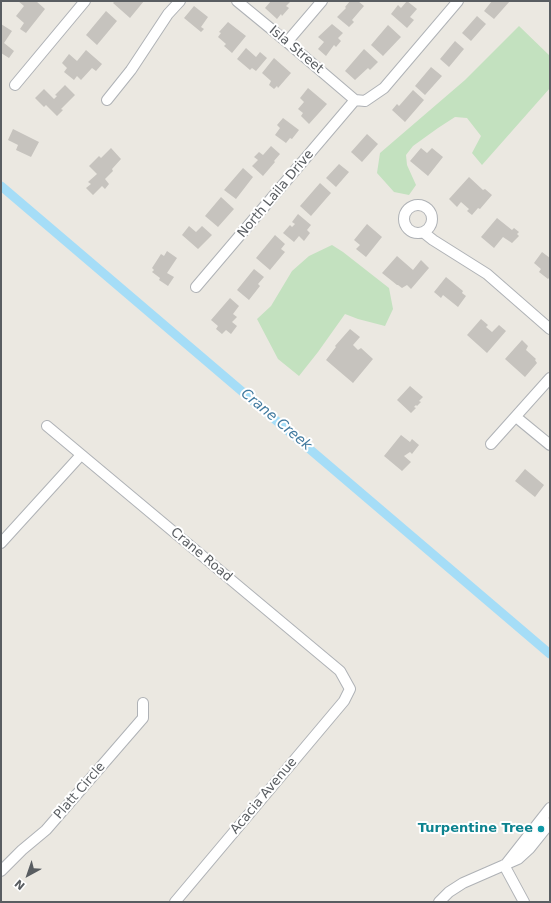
<!DOCTYPE html>
<html>
<head>
<meta charset="utf-8">
<style>
	body { margin:0 }
	#map { position:relative; width:551px; height:903px; overflow:hidden; background:#ebe8e1; font-family:"DejaVu Sans",sans-serif }
	canvas { display:block }
	.frame { position:absolute; inset:0; border:2px solid #595d61; pointer-events:none }
	.north { position:absolute; left:8px; top:855px; width:40px; height:40px; -webkit-text-stroke:3px #fff; paint-order:stroke; rotate:220deg; font-size:11px; font-weight:700; line-height:16px; text-align:center; color:#595d61 }
	.north::after { content:''; display:block; margin:auto; width:14px; height:18px; background:#595d61; clip-path:polygon(50% 0,100% 100%,50% 72%,0 100%) }
</style>
</head>
<body>
<div id="map">
<canvas width="551" height="903"></canvas>
<div class="frame"></div>
<div class="north">N</div>
</div>
<script>
const g = document.querySelector('canvas').getContext('2d');
g.lineJoin = 'round';
function fillPath(path, color) { g.fillStyle = color; g.fill(path, 'evenodd'); }
const toPath = rows => new Path2D(rows.map(r => 'M' + r).join(''));
function stroke(path, color, width, dash) { g.strokeStyle = color; g.lineWidth = width; g.lineCap = dash ? 'butt' : 'round'; g.setLineDash(dash || []); g.stroke(path); }
function write(font, color, halo, rows, align = 'center') {
  g.font = font + ' "DejaVu Sans",sans-serif'; g.lineWidth = 4; g.setLineDash([]); g.textBaseline = 'middle'; g.strokeStyle = halo; g.fillStyle = color; for (const [text, x, y, turn = 0] of rows) {
    g.save(); g.translate(x, y); g.rotate((+turn || 0) * Math.PI / 180); g.textAlign = isNaN(turn) ? turn : align; if (halo) g.strokeText(text, 0, 0); g.fillText(text, 0, 0); g.restore();
  }
}
const green = toPath([
	[519,26,550,56,550,88,482,165,472,153,481,136,467,118,455,117,438,128,413,146,406,155,407,165,416,185,409,195,394,192,377,173,380,153,465,80],
	[332,245,343,252,389,288,393,309,385,326,358,319,345,314,318,352,299,376,278,359,257,319,271,306,292,271,309,256]
]);
const canal = toPath([
	[1,186,550,654]
]);
const building = toPath([
	[18,1,36,1,45,9,26,33,20,29,24,23,16,16,24,6],
	[115,1,144,1,130,18,113,3],
	[271,1,291,1,286,6,289,8,282,16,281,14,277,19,265,8],
	[350,1,358,1,364,6,352,20,354,22,349,27,337,17,346,8,345,7],
	[407,1,417,9,410,17,414,20,407,28,391,14,398,5,401,8],
	[492,1,510,1,494,19,484,11],
	[194,6,208,17,201,27,204,29,201,32,184,18],
	[106,11,117,21,97,45,86,35],
	[477,16,486,24,471,41,462,33],
	[228,22,246,36,232,53,224,46,226,44,218,37,221,33,219,32],
	[1,24,12,31,4,43,14,51,9,58,1,53],
	[332,24,343,33,338,38,341,41,336,47,334,45,326,56,318,49,324,42,318,37],
	[388,25,401,37,383,56,371,45],
	[455,41,464,49,449,67,440,59],
	[246,48,256,57,260,52,267,58,256,71,252,68,250,70,237,59],
	[364,49,378,62,370,70,368,68,355,80,345,71],
	[86,50,102,64,96,71,92,68,81,80,77,76,74,80,64,72,67,68,62,63,69,54,77,61],
	[274,58,291,73,278,88,277,86,274,89,269,85,271,81,262,73],
	[431,67,442,76,425,95,415,86],
	[65,85,75,95,61,109,63,110,57,116,46,105,44,107,35,98,44,89,54,99,57,96,55,95],
	[308,88,327,104,309,124,301,116,303,113,298,109,304,102,300,98],
	[413,90,424,100,405,122,392,110,397,104,399,106],
	[283,118,299,130,292,139,290,138,286,143,275,135,280,128,277,125],
	[13,129,39,142,31,157,16,150,18,145,8,140],
	[367,134,378,144,362,162,351,152],
	[271,146,280,154,274,161,275,162,263,176,252,166,258,160,254,157,259,152,263,155],
	[111,148,121,159,112,169,113,171,105,179,109,184,105,189,102,186,93,195,86,188,91,184,88,182,97,174,89,166,99,156,101,158],
	[421,148,427,153,432,148,443,157,428,176,410,161],
	[339,164,349,172,336,187,326,178],
	[243,168,253,177,236,199,224,190],
	[469,177,483,190,485,189,492,195,480,209,478,208,472,215,467,211,469,209,461,202,457,207,449,199],
	[320,183,331,193,311,216,300,206],
	[221,197,234,209,218,227,205,216],
	[298,214,311,225,307,230,310,233,304,241,299,236,294,242,283,233,290,225,292,227,295,224,292,222],
	[497,218,512,230,514,228,519,232,517,234,519,236,512,243,503,237,494,248,481,237],
	[367,224,382,237,366,257,356,249,360,245,354,240],
	[189,226,196,232,202,226,212,235,198,249,182,235],
	[275,235,285,244,281,249,285,252,270,270,256,258],
	[167,251,177,258,167,273,174,277,168,286,159,280,160,278,152,272,154,270,152,268,161,254,164,256],
	[542,252,550,258,550,277,548,279,539,272,541,269,534,263],
	[397,256,413,270,421,260,429,268,411,289,407,285,402,288,398,285,397,285,382,273],
	[254,269,264,277,258,284,260,286,249,300,237,290],
	[446,277,463,291,462,293,466,296,458,307,443,295,441,298,434,292],
	[230,298,239,306,233,314,237,317,232,322,237,326,231,334,226,330,222,334,216,329,218,326,211,320],
	[481,319,488,325,486,327,492,332,499,325,506,331,487,353,467,335],
	[350,329,360,337,353,345,358,350,361,348,373,359,353,383,326,360,336,347,335,346],
	[522,340,528,346,526,350,536,359,535,360,537,363,525,377,505,359],
	[410,386,423,397,419,401,421,402,417,406,416,405,414,407,416,408,411,413,397,400],
	[401,435,410,442,412,439,419,445,412,454,410,452,404,456,411,462,402,471,384,456],
	[525,469,544,485,535,497,515,481]
]);
const minor = toPath([
	[237,1,287,42,355,100],
	[287,42,322,1],
	[15,85,85,1],
	[107,100,131,70,168,14,180,1],
	[355,100,365,101,384,88,458,1],
	'404 219a14 14 0 1 1 28 0a14 14 0 1 1-28 0Z',
	[423,232,433,240,487,274,550,329],
	[196,287,355,100],
	[516,417,550,445],
	[47,426,340,671,350,689,344,701,175,902],
	[491,444,550,378],
	[1,543,81,455],
	[506,864,550,808],
	[504,865,524,902],
	[1,871,22,850,46,830,143,718,143,703],
	[439,902,449,892,463,883,518,859,530,848,550,823]
]);
const markers = [
	[541,829,4,"#0f9aa8"]
];
const streetNames = [
	["Isla Street",296,50,40],
	["North Laila Drive",276,194,-50],
	["Crane Road",201,555,40],
	["Platt Circle",80,791,-49],
	["Acacia Avenue",264,796,-50]
];
const cultureNames = [
	["Turpentine Tree",533,829]
];
const waterNames = [
	["Crane Creek",276,420,40]
];
fillPath(green, '#c3e1bf');
stroke(canal, '#a5ddf7', 9);
fillPath(building, '#c6c3be');
stroke(minor, '#afb2b6', 12);
stroke(minor, '#fff', 10);
for (const [x, y, r, color] of markers) { const dot = new Path2D(); dot.arc(x, y, r, 0, 2 * Math.PI); g.fillStyle = color; g.fill(dot); stroke(dot, '#fff', 1.5); }
write('13px', '#595d61', '#fff', streetNames);
write('bold 13px', '#0d838f', '#fff', cultureNames, 'right');
write('italic 14px', '#417a9f', '#fff', waterNames);
</script>
</body>
</html>
